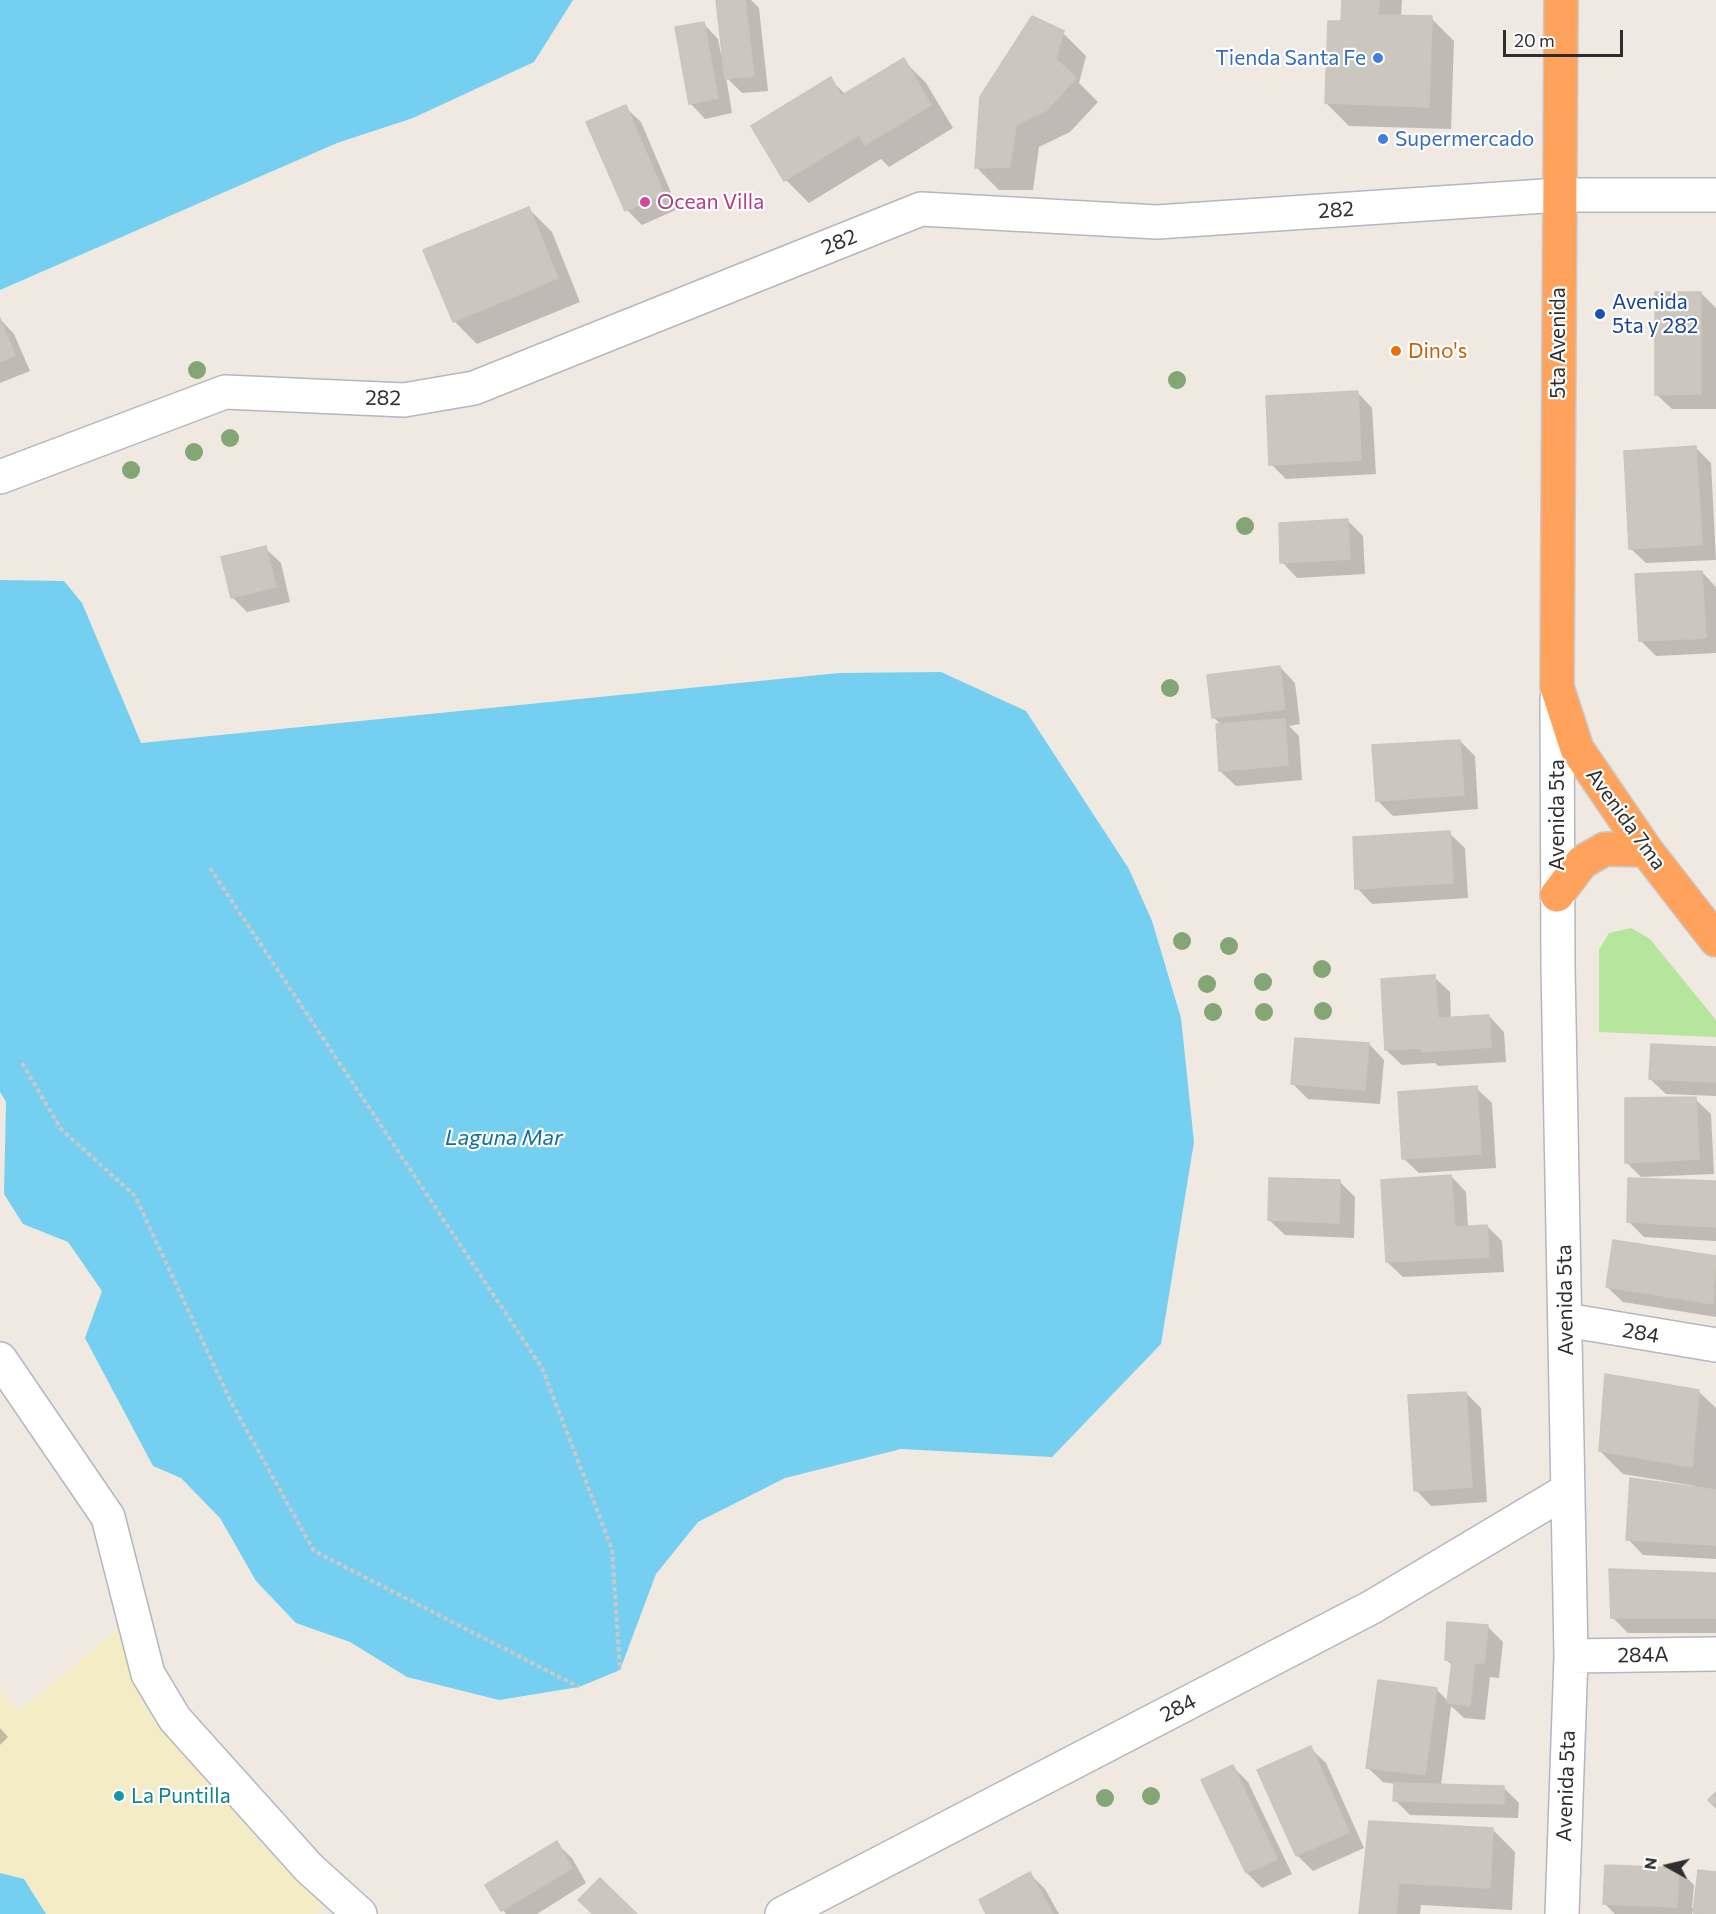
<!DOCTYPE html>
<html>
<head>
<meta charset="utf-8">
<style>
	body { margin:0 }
	#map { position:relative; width:1716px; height:1914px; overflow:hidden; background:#efe9e1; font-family:Commissioner,sans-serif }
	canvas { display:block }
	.north { position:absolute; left:1638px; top:1836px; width:60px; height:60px; -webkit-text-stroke:4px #fff; paint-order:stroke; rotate:278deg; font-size:16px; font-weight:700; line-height:24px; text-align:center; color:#2e2e2e }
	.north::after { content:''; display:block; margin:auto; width:21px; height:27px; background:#2e2e2e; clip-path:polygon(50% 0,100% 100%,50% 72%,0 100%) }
	.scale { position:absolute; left:1503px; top:30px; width:120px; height:27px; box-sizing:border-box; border:3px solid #2e2e2e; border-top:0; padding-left:8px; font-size:18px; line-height:21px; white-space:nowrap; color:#2e2e2e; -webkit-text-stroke:4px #fff; paint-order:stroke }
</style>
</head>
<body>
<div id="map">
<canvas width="1716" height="1914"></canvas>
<div class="north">N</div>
<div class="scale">20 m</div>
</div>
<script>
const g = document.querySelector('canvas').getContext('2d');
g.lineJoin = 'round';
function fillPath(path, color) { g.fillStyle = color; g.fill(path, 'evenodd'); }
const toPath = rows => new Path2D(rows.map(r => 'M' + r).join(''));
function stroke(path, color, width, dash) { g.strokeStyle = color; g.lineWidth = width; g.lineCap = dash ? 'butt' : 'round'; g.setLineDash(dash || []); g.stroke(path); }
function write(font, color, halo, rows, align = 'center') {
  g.font = font + ' Commissioner,sans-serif'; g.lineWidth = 4.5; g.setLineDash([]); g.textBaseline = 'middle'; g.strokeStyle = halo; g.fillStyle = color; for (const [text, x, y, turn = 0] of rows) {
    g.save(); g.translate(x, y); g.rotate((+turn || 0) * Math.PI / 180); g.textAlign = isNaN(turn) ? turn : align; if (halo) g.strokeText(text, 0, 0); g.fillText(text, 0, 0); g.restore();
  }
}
const green = toPath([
	[1631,928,1650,939,1716,1020,1716,1037,1599,1032,1599,950,1609,933]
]);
const sand = toPath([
	[133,1616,149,1677,327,1903,314,1914,46,1914,24,1879,0,1873,0,1691,19,1711]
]);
const water = toPath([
	[0,0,573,0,534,62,413,118,337,143,0,290],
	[0,580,64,581,82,603,141,743,839,673,941,672,1026,711,1129,869,1152,921,1181,1018,1194,1142,1161,1344,1052,1457,901,1449,785,1478,698,1522,656,1574,620,1670,579,1687,499,1700,407,1677,350,1642,296,1623,256,1581,220,1518,181,1478,153,1466,85,1338,102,1291,68,1242,23,1224,4,1194,6,1102,0,1092],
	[0,1873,24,1879,46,1914,0,1914]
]);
const shadow = toPath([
	[718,0,751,0,759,8,768,91,742,93,726,77,732,113,705,119,690,103,703,23,718,39,721,54,724,54],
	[1343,0,1402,0,1401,17,1431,18,1454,41,1451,129,1349,126,1326,103,1343,23],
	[1063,33,1086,56,1079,83,1098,102,1070,132,1039,147,1033,190,999,190,976,167],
	[903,60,926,83,953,128,889,167,881,159,809,203,786,180,753,127,830,79,846,95],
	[625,107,641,122,678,209,642,225,627,210],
	[529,209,552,232,580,302,477,344,454,321],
	[1701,293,1716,308,1716,409,1672,409,1656,394],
	[0,319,14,334,30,371,0,383],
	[1357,392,1372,408,1376,474,1286,479,1271,464],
	[1696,448,1711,463,1716,560,1646,563,1630,548],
	[1348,521,1363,536,1365,574,1297,578,1282,562],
	[265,548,281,563,290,602,247,612,232,597],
	[1702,572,1716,587,1716,653,1656,656,1641,641],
	[1280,667,1295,683,1300,724,1289,726,1299,736,1302,780,1236,786,1220,771,1222,725,1214,718],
	[1460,741,1475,756,1478,809,1393,816,1377,800],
	[1449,833,1465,848,1468,898,1372,904,1357,888],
	[1434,977,1450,992,1451,1019,1489,1016,1504,1032,1506,1062,1438,1066,1435,1063,1402,1065,1386,1050],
	[1369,1044,1384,1060,1380,1104,1308,1099,1293,1084],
	[1716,1048,1716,1096,1666,1094,1650,1079],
	[1476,1088,1492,1103,1496,1168,1419,1173,1403,1158],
	[1695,1099,1711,1114,1714,1174,1641,1177,1626,1162],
	[1451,1176,1466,1192,1468,1227,1487,1226,1502,1241,1504,1272,1403,1277,1387,1262],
	[1340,1182,1355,1197,1354,1238,1285,1235,1269,1220],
	[1716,1182,1716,1241,1644,1237,1628,1221],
	[1614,1242,1716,1258,1716,1317,1623,1302,1607,1287],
	[1698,1391,1716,1408,1716,1559,1643,1555,1628,1539,1695,1486,1623,1474,1600,1451],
	[1466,1393,1481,1408,1487,1502,1431,1506,1416,1490],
	[1716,1574,1716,1633,1628,1633,1613,1618],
	[1487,1626,1503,1642,1499,1678,1490,1677,1485,1720,1464,1718,1451,1706,1441,1785,1503,1787,1519,1803,1518,1818,1410,1815,1395,1800,1395,1784,1383,1782,1367,1767,1436,1689,1448,1701,1453,1666,1446,1660],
	[0,1728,8,1737,0,1745],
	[1310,1748,1326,1763,1364,1848,1313,1871,1298,1856,1259,1771],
	[1233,1767,1248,1782,1292,1874,1262,1888,1247,1873,1203,1781],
	[1370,1822,1492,1829,1515,1852,1512,1910,1421,1905,1420,1914,1361,1914],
	[556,1843,572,1858,586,1883,537,1914,506,1914,487,1886],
	[1678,1869,1694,1885,1692,1908,1695,1908,1716,1874,1716,1914,1695,1914,1692,1911,1692,1914,1615,1914,1604,1903],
	[1030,1874,1045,1889,1059,1914,988,1914]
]);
const building = toPath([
	[716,0,745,0,754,76,725,79,716,0],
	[1342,0,1379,0,1378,15,1432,16,1429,107,1325,103,1328,21,1341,21,1342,0],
	[1032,16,1064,31,1056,59,1076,78,1047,110,1016,125,1010,167,975,168,980,97,1032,16],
	[704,22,718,98,689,104,675,27,704,22],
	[904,58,931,105,865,145,859,135,784,181,751,126,831,77,841,96,904,58],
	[626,105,664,194,625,211,586,122,626,105],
	[529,207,558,278,453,322,423,250,529,207],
	[1655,292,1701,292,1701,394,1655,395,1655,292],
	[0,318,15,355,0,362,0,318],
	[1358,391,1361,460,1269,465,1266,396,1358,391],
	[1696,446,1702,545,1629,549,1624,451,1696,446],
	[1348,519,1350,559,1280,563,1279,523,1348,519],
	[266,546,276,587,231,598,221,557,266,546],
	[1702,571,1706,638,1639,641,1635,574,1702,571],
	[1280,666,1285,709,1212,718,1207,675,1280,666],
	[1285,719,1288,765,1219,771,1216,724,1285,719],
	[1460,740,1464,795,1376,801,1372,745,1460,740],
	[1450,831,1453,883,1355,889,1353,837,1450,831],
	[1435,975,1438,1018,1489,1015,1491,1047,1422,1052,1421,1048,1385,1050,1381,979,1435,975],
	[1295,1038,1369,1043,1365,1090,1291,1084,1295,1038],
	[1651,1044,1716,1047,1716,1082,1649,1079,1651,1044],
	[1477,1086,1481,1154,1402,1159,1398,1092,1477,1086],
	[1696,1097,1699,1159,1625,1163,1625,1098,1696,1097],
	[1451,1175,1455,1227,1487,1225,1489,1257,1386,1262,1381,1180,1451,1175],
	[1269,1178,1340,1180,1339,1223,1268,1220,1269,1178],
	[1628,1178,1716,1181,1716,1227,1627,1222,1628,1178],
	[1613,1240,1716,1256,1713,1304,1606,1287,1613,1240],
	[1605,1374,1699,1390,1692,1467,1599,1451,1605,1374],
	[1466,1392,1472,1487,1414,1491,1408,1395,1466,1392],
	[1630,1478,1716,1490,1716,1545,1626,1540,1630,1478],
	[1609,1569,1716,1573,1716,1618,1611,1618,1609,1569],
	[1447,1622,1488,1625,1484,1663,1475,1663,1470,1706,1447,1703,1452,1661,1445,1660,1447,1622],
	[1378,1680,1437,1688,1425,1775,1366,1768,1378,1680],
	[1311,1746,1349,1832,1296,1856,1257,1770,1311,1746],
	[1233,1765,1277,1859,1246,1873,1201,1780,1233,1765],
	[1394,1783,1504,1786,1504,1804,1393,1801,1394,1783],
	[1716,1792,1716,1808,1708,1800,1716,1792],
	[1369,1821,1493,1828,1490,1888,1399,1883,1396,1914,1359,1914,1369,1821],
	[557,1841,572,1868,501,1911,485,1885,557,1841],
	[1605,1865,1679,1868,1677,1907,1603,1904,1605,1865],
	[1698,1870,1716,1872,1716,1914,1693,1913,1698,1870],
	[1030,1872,1053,1914,986,1914,979,1900,1030,1872],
	[600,1878,637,1914,593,1914,578,1900,600,1878]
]);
const path = toPath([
	[210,868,542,1368,612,1549,620,1670],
	[22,1063,61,1129,135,1196,231,1402,314,1551,579,1687]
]);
const minor = toPath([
	[0,477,225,392,404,400,474,388,921,209,1157,222,1559,195,1716,195],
	[1557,698,1558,967,1571,1656,1562,1914],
	[1566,1320,1716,1345],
	[0,1359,108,1517,148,1674,175,1719,309,1868,360,1914],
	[1571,1656,1716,1654],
	[782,1914,1372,1607,1568,1490]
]);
const highway = toPath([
	[1561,0,1557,687,1577,749,1646,850,1716,940],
	[1557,895,1582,862,1605,849,1646,850]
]);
const trees = [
	[197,370],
	[1177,380],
	[230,438],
	[194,452],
	[131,470],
	[1245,526],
	[1170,688],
	[1182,941],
	[1229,946],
	[1322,969],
	[1263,982],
	[1207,984],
	[1323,1011],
	[1213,1012],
	[1264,1012],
	[1151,1796],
	[1105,1798]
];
const markers = [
	[1378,58,6,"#3f7fe0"],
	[1383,139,6,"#3f7fe0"],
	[645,202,6,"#d1479c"],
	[1600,314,6,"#1a4fb4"],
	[1396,351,6,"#e8710a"],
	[119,1796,6,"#0f9aa8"]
];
const shopNames = [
	["Tienda Santa Fe",1366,58],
	["Supermercado",1395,139,"left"]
];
const hotelNames = [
	["Ocean Villa",657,202]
];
const streetNames = [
	["282",1336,210,-4],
	["282",839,242,-22],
	["5ta Avenida",1558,343,-90],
	["282",383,398,1],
	["Avenida 5ta",1557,815,-90],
	["Avenida 7ma",1626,819,54],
	["Avenida 5ta",1565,1300,-91],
	["284",1641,1333,10],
	["284A",1643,1655,-1],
	["284",1178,1708,-27],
	["Avenida 5ta",1566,1786,-88]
];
const transitNames = [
	["Avenida",1612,302],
	["5ta y 282",1612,326]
];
const foodNames = [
	["Dino's",1408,351]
];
const cultureNames = [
	["La Puntilla",131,1796]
];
const waterNames = [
	["Laguna Mar",504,1138]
];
fillPath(green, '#b6e59e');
fillPath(sand, '#f3ecc5');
fillPath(water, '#75cff0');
fillPath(shadow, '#0003');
fillPath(building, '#cbc7bf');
stroke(building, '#cbc5ba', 1.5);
stroke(minor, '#b4b7c1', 36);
stroke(highway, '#c9c9c9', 36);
stroke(path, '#c9c9c9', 4, [4.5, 3]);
stroke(minor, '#fff', 33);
stroke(highway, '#ffa35c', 33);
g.fillStyle = '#84a574';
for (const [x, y] of trees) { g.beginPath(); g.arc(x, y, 9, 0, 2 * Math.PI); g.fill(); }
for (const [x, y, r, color] of markers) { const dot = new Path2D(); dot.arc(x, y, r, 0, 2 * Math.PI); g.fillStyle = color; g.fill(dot); stroke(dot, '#fff', 2); }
write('21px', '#366cbe', '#fff', shopNames, 'right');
write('21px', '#b23c85', '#fff', hotelNames, 'left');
write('21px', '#2e2e2e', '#fff', streetNames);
write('21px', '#164399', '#fff', transitNames, 'left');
write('21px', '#c56008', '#fff', foodNames, 'left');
write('21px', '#0d838f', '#fff', cultureNames, 'left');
write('italic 22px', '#0d6fa3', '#fff', waterNames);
</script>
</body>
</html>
